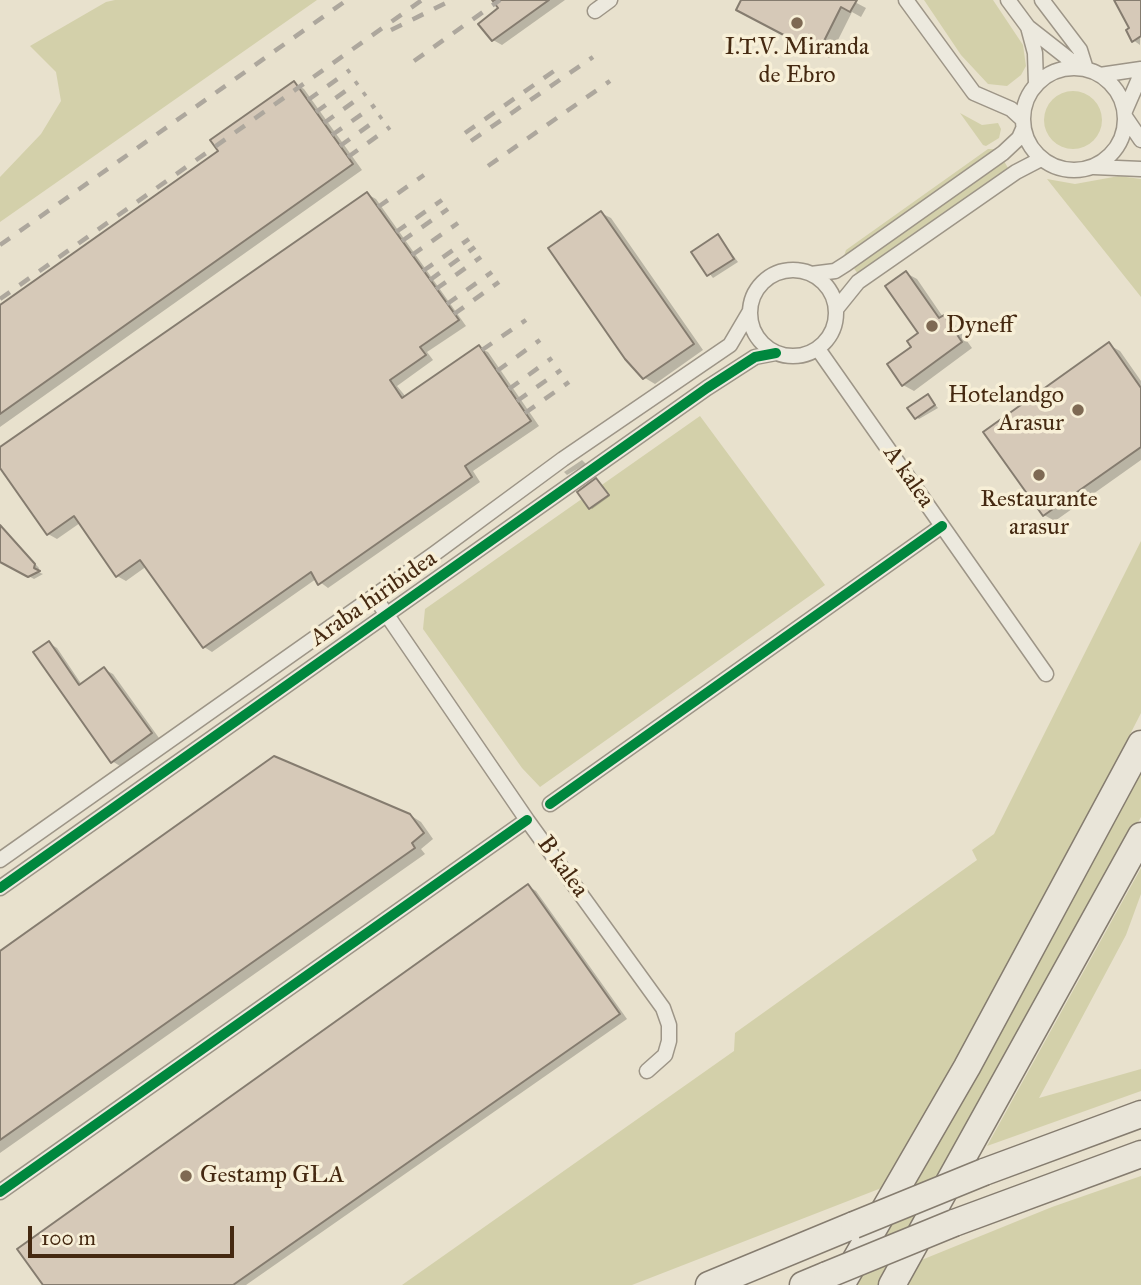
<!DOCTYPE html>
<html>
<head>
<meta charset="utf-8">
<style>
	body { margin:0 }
	#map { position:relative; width:1141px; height:1285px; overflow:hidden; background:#e8e1cd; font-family:"IM FELL Great Primer",serif }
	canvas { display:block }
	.scale { position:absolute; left:28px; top:1226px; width:206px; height:32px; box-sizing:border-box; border:4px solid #452911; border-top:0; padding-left:9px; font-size:21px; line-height:24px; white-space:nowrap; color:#452911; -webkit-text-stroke:5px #f7efd7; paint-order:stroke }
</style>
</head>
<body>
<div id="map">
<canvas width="1141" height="1285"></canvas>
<div class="scale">100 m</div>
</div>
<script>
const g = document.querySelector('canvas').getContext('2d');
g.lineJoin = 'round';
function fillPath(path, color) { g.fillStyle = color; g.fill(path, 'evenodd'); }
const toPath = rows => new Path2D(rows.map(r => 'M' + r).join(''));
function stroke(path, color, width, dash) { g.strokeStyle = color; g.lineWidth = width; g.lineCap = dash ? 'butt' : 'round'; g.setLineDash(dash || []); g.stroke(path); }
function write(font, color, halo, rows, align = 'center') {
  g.font = font + ' "IM FELL Great Primer",serif'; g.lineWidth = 7; g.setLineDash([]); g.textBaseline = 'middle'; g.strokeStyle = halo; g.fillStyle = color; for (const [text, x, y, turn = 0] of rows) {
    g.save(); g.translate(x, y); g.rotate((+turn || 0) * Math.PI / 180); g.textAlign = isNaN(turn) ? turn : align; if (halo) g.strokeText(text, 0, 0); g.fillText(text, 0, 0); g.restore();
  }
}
const green = toPath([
	[115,0,317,0,0,222,0,177,41,134,61,101,56,72,30,46,106,2],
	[924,0,993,0,1023,45,1026,66,1021,75,1007,86,988,84,961,55],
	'1044 120a29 29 0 1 1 58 0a29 29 0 1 1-58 0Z',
	[960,113,982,125,998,123,1001,129,999,138,986,146,983,145],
	[988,149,995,149,844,256,846,250],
	[1004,161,1008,168,858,274,853,267],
	[1119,176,1141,179,1141,297,1047,179,1075,184],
	[700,416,825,585,540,787,522,768,423,629,425,609],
	[1141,541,1141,713,1024,941,884,1187,632,1285,402,1285,734,1051,735,1033,977,860,972,850,994,834],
	[1141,766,1141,817,1029,1024,881,1285,853,1285],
	[1141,868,1141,894,1126,935,1039,1098,1141,1069,1141,1091,987,1146],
	[1141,1176,1141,1285,907,1285,919,1261,1052,1207]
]);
const shadow = toPath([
	[494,0,565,0,502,45,493,40,500,9],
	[743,0,851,0,866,8,861,17,852,12,829,58,748,15],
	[1116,0,1141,0,1140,45,1133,40,1131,28],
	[294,83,304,89,362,170,0,427,0,307,220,151],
	[367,194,376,199,466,326,427,352,433,360,397,386,406,397,479,348,488,352,539,426,473,471,480,482,328,588,316,579,212,652,204,647,147,566,126,581,117,576,80,523,57,539,48,534,0,465,0,449],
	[601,213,611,218,703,350,655,384,645,378,626,358],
	[718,236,738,262,713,278,693,253],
	[906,273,917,279,943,317,954,323,972,348,914,391,903,385,920,334],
	[1109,345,1120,351,1141,381,1141,460,1055,521,1044,515],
	[928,396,938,408,919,419,915,416],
	[582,460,586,464,567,475,564,472],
	[597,480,610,496,592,509,590,507],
	[0,525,39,568,38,572,43,574,34,579,1,561],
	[49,643,57,648,82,685,104,669,113,674,159,738,120,766,112,761],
	[410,815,421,822,433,839,421,849,425,854,0,1153,0,953],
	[528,886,536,891,627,1019,246,1285,45,1285]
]);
const building = toPath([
	[492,0,549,0,492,41,478,24,498,8,492,0],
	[741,0,857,0,850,12,841,7,818,53,736,10,741,0],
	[1114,0,1141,0,1141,36,1132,42,1126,30,1129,28,1114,0],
	[294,81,353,164,0,414,0,305,218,151,210,140,294,81],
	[367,192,459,320,420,347,426,355,390,380,402,398,479,345,531,421,465,466,472,477,318,585,311,572,203,648,140,560,116,577,74,516,47,535,0,468,0,447,367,192],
	[601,211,694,344,643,379,625,359,548,248,601,211],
	[718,234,734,259,707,276,691,252,718,234],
	[906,271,939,318,944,315,962,342,902,386,887,364,911,347,907,341,918,333,885,286,906,271],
	[1109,342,1141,388,1141,447,1043,516,983,432,1109,342],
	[928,394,935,405,915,419,907,408,928,394],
	[596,478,609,495,589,509,577,492,596,478],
	[0,525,35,564,34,568,40,571,28,577,0,562,0,525],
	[49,641,79,685,104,667,152,733,111,763,33,652,49,641],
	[274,756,410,814,424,833,412,843,415,848,0,1140,0,951,274,756],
	[528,884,620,1014,233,1285,43,1285,17,1249,528,884]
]);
const street = toPath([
	[906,0,974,93,1011,109,1022,119],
	[1008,0,1028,27,1079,67],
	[1042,0,1080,50,1086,69],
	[595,11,610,0],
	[1028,27,1035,53,1036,84],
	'1023 119a51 51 0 1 1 102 0a51 51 0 1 1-102 0Z',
	[1100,75,1141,69],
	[1125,111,1141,74],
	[1126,118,1141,140],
	[1094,167,1141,169],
	'750 313a43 43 0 1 1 86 0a43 43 0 1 1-86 0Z',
	[811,274,835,271,846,264,1003,153,1019,138,1023,129],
	[837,308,858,282,1016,172,1041,159],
	[818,349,1046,674],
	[374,596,527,820,663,1008,669,1025,669,1041,665,1055,647,1071],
	[550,804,942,526],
	[0,860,434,554,563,459,730,345,750,311],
	[0,888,707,388,755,357,776,353],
	[0,1192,527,820]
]);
const highway = toPath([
	[984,1172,1141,1114],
	[954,1223,1141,1154],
	[709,1285,854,1225],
	[803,1285,827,1275],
	[841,1285,967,1067,1141,744],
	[892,1285,1141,836]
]);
const rail = toPath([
	[391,30,452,0],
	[414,61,500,0],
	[308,100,350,70],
	[316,112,358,82],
	[324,123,366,93],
	[465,133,554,71],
	[332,135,375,105],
	[471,141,593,57],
	[340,146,382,116],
	[348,157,390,127],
	[488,166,610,81],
	[378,207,424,175],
	[396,232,442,200],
	[402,241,448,209],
	[0,245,347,0],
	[412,255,458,223],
	[423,271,469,239],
	[430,280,475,247],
	[436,289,481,257],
	[0,299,422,0],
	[447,304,492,272],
	[454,314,499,282],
	[482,350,526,320],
	[497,371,540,340],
	[509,389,552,358],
	[517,401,561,370],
	[525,413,569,382]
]);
const highwayBridge = toPath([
	[854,1225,984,1172],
	[827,1275,954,1223]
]);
const cycleway = toPath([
	[550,804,942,526],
	[0,888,707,388,755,357,776,353],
	[0,1192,527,820]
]);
const markers = [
	[797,23,7,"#7e6953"],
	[932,326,7,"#7e6953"],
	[1078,410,7,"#7e6953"],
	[1039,475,7,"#7e6953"],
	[186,1176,7,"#7e6953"]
];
const poiNames = [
	["I.T.V. Miranda",797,48],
	["de Ebro",797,76],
	["Dyneff",946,326,"left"],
	["Hotelandgo",1064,396,"right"],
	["Arasur",1064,424,"right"],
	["Restaurante",1039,500],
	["arasur",1039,528],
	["Gestamp GLA",200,1176,"left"]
];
const streetNames = [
	["A kalea",908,477,55],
	["Araba hiribidea",374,599,-35],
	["B kalea",562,867,54]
];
fillPath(green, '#d3d0aa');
fillPath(shadow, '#0003');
fillPath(building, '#d6c9b8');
stroke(building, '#857c6f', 2);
stroke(street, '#9d9587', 17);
stroke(highway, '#857c6f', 29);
stroke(street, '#ece9de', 14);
stroke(highway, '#e9e5d9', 26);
stroke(rail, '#ada79d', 4.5, [12, 12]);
stroke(highwayBridge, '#857c6f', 29, []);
stroke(highwayBridge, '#e9e5d9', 26);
stroke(cycleway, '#00873e', 10);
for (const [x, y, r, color] of markers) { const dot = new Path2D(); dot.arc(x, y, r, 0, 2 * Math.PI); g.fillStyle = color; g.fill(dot); stroke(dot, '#f7efd7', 2.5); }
write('24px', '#452911', '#f7efd7', poiNames);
write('24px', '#452911', '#f7efd7', streetNames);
</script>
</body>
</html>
